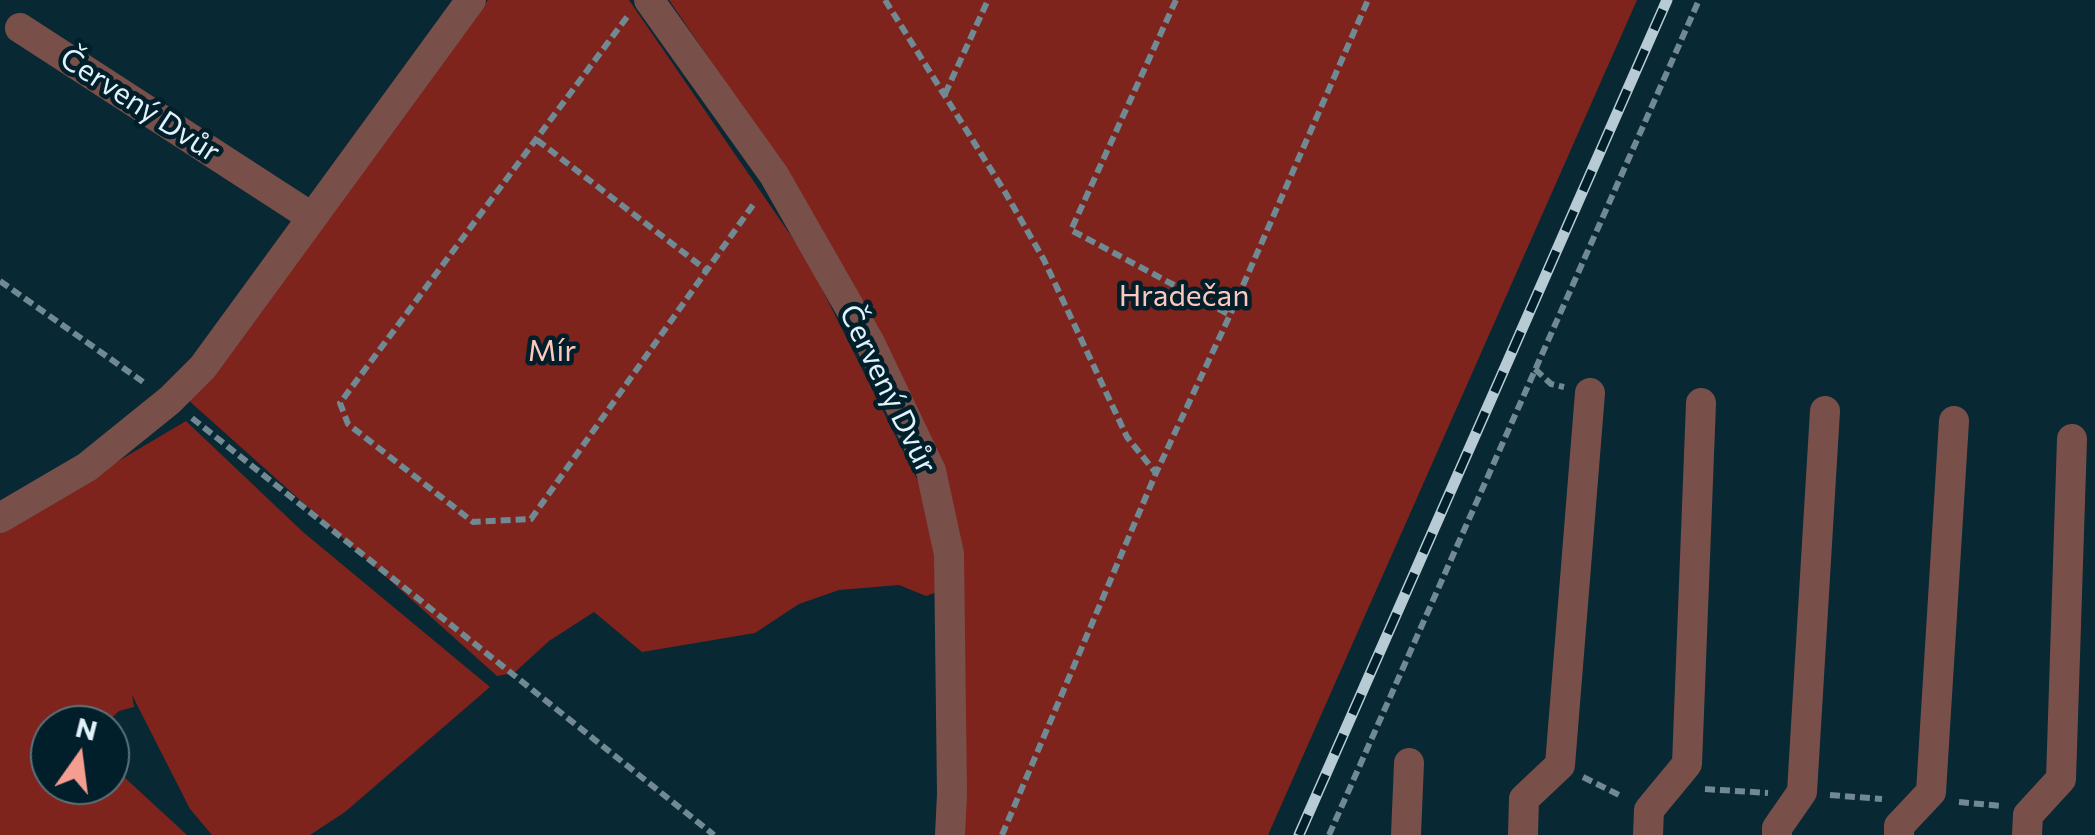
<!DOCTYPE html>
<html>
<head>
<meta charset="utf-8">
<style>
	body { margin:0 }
	#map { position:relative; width:2095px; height:835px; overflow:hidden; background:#082834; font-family:Commissioner,sans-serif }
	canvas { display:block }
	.north { position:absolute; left:30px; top:705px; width:100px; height:100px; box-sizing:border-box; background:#001f2a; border:2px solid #5a737d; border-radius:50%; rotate:14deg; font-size:28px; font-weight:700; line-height:40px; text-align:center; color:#e1f2fa }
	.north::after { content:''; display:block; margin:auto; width:35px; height:45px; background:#f59d90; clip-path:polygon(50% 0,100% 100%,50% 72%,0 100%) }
</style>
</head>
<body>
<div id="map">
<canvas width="2095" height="835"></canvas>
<div class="north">N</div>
</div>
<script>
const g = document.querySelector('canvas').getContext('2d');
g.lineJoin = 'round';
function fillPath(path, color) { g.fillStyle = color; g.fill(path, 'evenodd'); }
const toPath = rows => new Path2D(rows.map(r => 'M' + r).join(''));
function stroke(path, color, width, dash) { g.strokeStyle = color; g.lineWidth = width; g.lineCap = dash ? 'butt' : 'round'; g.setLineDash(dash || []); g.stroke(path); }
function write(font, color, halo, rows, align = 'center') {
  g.font = font + ' Commissioner,sans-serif'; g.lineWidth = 9; g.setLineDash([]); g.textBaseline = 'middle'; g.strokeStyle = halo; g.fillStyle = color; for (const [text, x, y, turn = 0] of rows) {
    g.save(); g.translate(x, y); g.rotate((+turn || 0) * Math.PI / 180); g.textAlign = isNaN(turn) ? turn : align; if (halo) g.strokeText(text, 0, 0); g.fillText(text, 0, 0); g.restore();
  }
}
const green = toPath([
	[488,0,629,0,807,259,925,495,943,590,926,596,899,585,839,590,799,604,755,633,642,652,594,612,549,641,514,673,497,676,187,399],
	[669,0,1637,0,1268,835,957,835,957,565,801,193],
	[186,421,303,532,490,687,345,812,310,835,212,835,190,809,132,695,134,707,119,711,104,725,50,725,50,785,110,785,110,764,187,835,0,835,0,531]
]);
const path = toPath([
	[885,0,1005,192,1044,260,1127,437,1156,473],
	[1176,0,1071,230,1230,315],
	[627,17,340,403,348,424,473,522,531,519,755,202],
	[945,94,988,0],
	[537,140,705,269],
	[0,281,146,384],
	[1535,369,1551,384,1564,387],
	[192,418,714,835],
	[1583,777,1621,796],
	[1705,789,1768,793],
	[1830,795,1882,799],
	[1959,802,2002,806],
	[1002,835,1156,473,1230,315,1368,0],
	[1329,835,1699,0]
]);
const minor = toPath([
	[649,0,774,175,870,343,931,471,949,554,952,794,950,835],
	[20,28,310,216],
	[0,518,87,467,170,400,203,367,471,0],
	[1406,835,1409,763],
	[1523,835,1524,799,1560,765,1590,393],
	[1648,835,1649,810,1687,764,1701,403],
	[1777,835,1777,828,1802,792,1825,411],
	[1899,835,1899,826,1931,792,1954,421],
	[2027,835,2028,815,2061,779,2072,439]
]);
const rail = toPath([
	[1299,835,1667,0]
]);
const streetNames = [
	["Červený Dvůr",140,105,33],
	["Červený Dvůr",888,389,64]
];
const parkNames = [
	["Hradečan",1184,296],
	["Mír",552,351]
];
fillPath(green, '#7e241c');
stroke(path, '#708993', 6, [10, 5]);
stroke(minor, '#795049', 30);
stroke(rail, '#b7cbd4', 11);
stroke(rail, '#001f2a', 8, [22]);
write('30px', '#e1f2fa', '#001f2a', streetNames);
write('30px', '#fdc7be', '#001f2a', parkNames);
</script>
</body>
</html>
